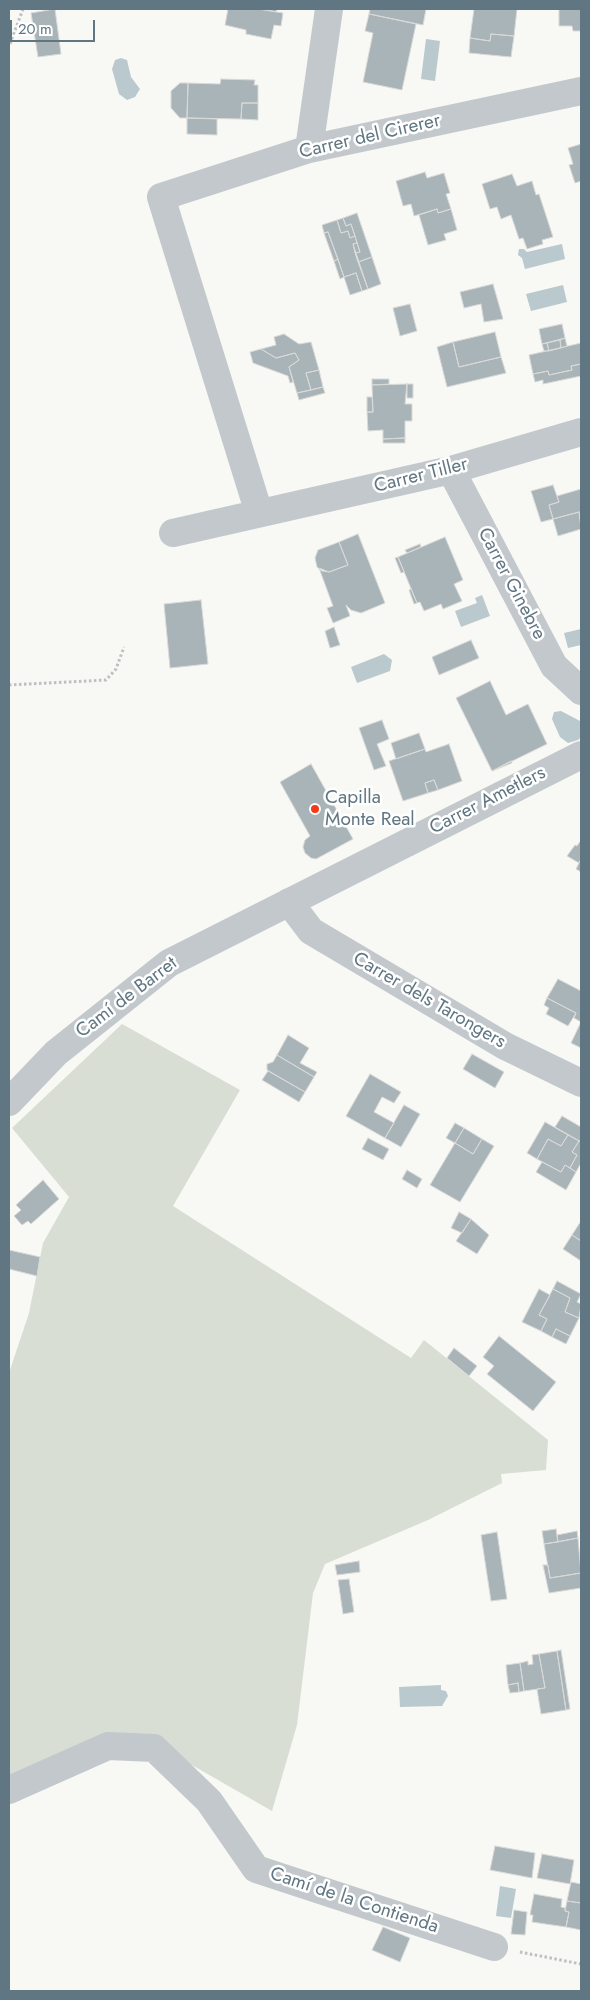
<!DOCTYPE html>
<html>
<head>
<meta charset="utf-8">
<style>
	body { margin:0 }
	#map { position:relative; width:590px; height:2000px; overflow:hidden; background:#f8f8f4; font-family:Jost,sans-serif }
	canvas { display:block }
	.frame { position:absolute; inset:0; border:10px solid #607682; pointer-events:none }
	.scale { position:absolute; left:10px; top:20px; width:85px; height:22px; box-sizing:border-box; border:2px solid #607682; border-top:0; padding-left:6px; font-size:15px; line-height:18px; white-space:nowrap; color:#607682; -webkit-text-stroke:4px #fff; paint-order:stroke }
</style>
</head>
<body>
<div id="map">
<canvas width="590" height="2000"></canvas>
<div class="frame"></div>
<div class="scale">20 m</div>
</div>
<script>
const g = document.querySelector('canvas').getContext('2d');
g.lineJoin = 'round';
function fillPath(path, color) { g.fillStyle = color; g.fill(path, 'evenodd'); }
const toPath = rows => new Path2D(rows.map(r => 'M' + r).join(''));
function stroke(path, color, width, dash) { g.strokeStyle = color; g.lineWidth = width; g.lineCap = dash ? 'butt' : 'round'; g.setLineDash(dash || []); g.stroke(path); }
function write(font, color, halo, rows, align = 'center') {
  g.font = font + ' Jost,sans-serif'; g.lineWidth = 5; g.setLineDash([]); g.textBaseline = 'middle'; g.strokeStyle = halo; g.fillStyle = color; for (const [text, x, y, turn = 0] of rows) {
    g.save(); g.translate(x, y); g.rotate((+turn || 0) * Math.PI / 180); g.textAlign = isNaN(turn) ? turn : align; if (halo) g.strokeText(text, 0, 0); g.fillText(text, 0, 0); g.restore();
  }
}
const green = toPath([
	[122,1024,240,1090,173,1206,411,1358,424,1340,548,1440,546,1470,501,1474,502,1483,428,1520,325,1564,313,1593,297,1725,272,1811,171,1753,138,1738,9,1781,9,1373,29,1313,43,1243,69,1197,12,1128]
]);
const water = toPath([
	[426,39,440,41,435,81,421,79],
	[121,58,127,60,131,77,140,89,135,97,127,100,119,94,112,69,115,60],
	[562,244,565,259,525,269,522,258,518,255,519,249,524,249,527,252],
	[563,285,567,302,531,311,526,294],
	[482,595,490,616,461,627,455,611,477,603,475,598],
	[581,629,581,645,568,648,564,633],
	[384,654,392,660,390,671,357,683,351,667],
	[561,711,580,721,581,737,578,740,568,743,560,737,552,719,554,712],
	[441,1685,441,1690,446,1691,448,1696,442,1706,400,1707,399,1687],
	[500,1886,516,1889,511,1918,496,1916]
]);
const building = toPath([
	[55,9,61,54,38,57,31,13,55,9],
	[228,9,258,9,283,13,281,26,274,25,271,39,246,34,246,30,225,25,228,9],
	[267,9,277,9,276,12,267,10,267,9],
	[370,9,426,9,423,25,369,14,370,9],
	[474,9,517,9,514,36,491,34,490,41,470,38,474,9],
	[559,9,581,9,581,31,573,31,572,26,559,26,559,9],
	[369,14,416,24,402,90,363,82,373,33,365,31,369,14],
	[491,34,514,36,511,57,469,53,470,38,490,41,491,34],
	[221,79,255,80,254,85,258,85,258,103,242,103,241,119,187,118,188,83,220,84,221,79],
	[180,83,188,83,187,118,180,118,171,108,171,91,180,83],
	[242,103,258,103,258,120,241,119,242,103],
	[187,118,217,119,217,135,187,134,187,118],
	[581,139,581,181,575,183,569,165,573,164,568,148,581,144,581,139],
	[425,172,427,178,444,173,450,193,446,194,451,209,438,213,437,209,414,216,411,204,403,206,396,181,425,172],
	[512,174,517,186,532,181,536,195,539,194,553,237,542,240,543,244,527,249,523,238,519,239,511,215,501,219,497,207,490,209,482,184,512,174],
	[437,209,438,213,451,209,457,230,444,234,446,240,428,245,419,215,437,209],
	[357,213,372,257,358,262,355,253,360,252,351,224,346,226,343,218,357,213],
	[343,218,346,226,351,224,355,236,350,238,348,231,341,233,337,220,343,218],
	[337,220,341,233,348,231,350,238,355,236,357,243,353,244,368,289,362,291,356,273,344,277,328,232,324,233,322,225,337,220],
	[328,232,338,259,334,261,324,233,328,232],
	[357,243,360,252,355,253,353,244,357,243],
	[372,257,381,284,368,289,358,262,372,257],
	[338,259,344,277,340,279,334,261,338,259],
	[356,273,362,291,350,295,344,277,356,273],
	[493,284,503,319,484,322,481,304,464,308,460,292,493,284],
	[410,304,417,331,400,336,393,308,410,304],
	[562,324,565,338,542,344,539,329,562,324],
	[495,332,501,357,459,367,453,342,495,332],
	[284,334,299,344,311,342,319,370,306,373,311,390,297,393,289,367,299,360,295,353,276,358,261,349,276,345,274,337,284,334],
	[565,338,567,346,561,348,560,340,565,338],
	[560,340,561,348,549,351,547,343,560,340],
	[453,342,459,367,501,357,506,373,447,387,437,347,453,342],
	[547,343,549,351,544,351,542,344,547,343],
	[581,343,581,364,571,366,572,370,549,375,548,371,533,374,529,355,581,343],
	[261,349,276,358,295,353,299,360,289,367,293,382,290,383,288,376,253,363,250,352,261,349],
	[581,364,581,376,543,384,543,380,535,382,533,374,548,371,549,375,572,370,571,366,581,364],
	[319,370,323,387,311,390,306,373,319,370],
	[372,379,389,379,389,384,372,385,372,379],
	[407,384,405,404,412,404,412,421,405,421,405,438,383,439,383,430,368,431,367,412,373,412,372,385,407,384],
	[407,384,413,384,413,398,407,398,407,384],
	[323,387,325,393,299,400,297,393,323,387],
	[367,397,372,397,373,412,367,412,367,397],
	[405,438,405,443,383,443,383,439,405,438],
	[553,485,559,502,549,505,553,519,541,522,531,491,553,485],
	[581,489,581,523,579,512,553,519,549,505,559,502,557,496,581,489],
	[579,512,581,529,558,536,553,519,579,512],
	[358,534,385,603,361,613,351,610,346,605,350,616,333,623,327,608,333,606,319,568,329,572,348,565,339,542,358,534],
	[445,537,463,580,454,584,462,601,443,609,441,604,424,611,420,602,417,603,398,557,445,537],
	[339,542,348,565,329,572,322,571,317,567,315,558,318,550,339,542],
	[420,544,421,547,407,553,405,550,420,544],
	[398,557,404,572,401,573,395,558,398,557],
	[411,589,417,603,414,604,409,590,411,589],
	[201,600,208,664,170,668,164,604,201,600],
	[334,627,340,645,330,648,325,631,334,627],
	[471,640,479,658,439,675,432,657,471,640],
	[490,681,506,715,528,704,547,744,492,771,456,698,490,681],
	[382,720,389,739,377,744,386,766,374,770,359,728,382,720],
	[419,733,425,749,396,759,391,743,419,733],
	[449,744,462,781,438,790,434,780,425,783,428,793,403,801,389,761,425,749,426,752,449,744],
	[511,761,512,763,492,771,511,761],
	[311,764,353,839,316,859,311,858,305,853,303,847,305,840,310,836,280,782,311,764],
	[434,780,438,790,428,793,425,783,434,780],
	[581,840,581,859,579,863,567,856,575,845,577,846,581,840],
	[581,859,581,872,576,869,581,859],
	[558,979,581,991,581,1022,574,1018,576,1013,547,998,558,979],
	[547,998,576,1013,568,1026,546,1014,549,1008,544,1005,547,998],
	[581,1022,581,1048,571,1043,581,1022],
	[288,1035,309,1048,300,1063,317,1072,314,1077,277,1055,288,1035],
	[472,1054,504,1072,495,1088,463,1069,472,1054],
	[277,1055,314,1077,305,1092,267,1070,267,1064,273,1062,277,1055],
	[268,1071,305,1092,299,1102,262,1080,268,1071],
	[370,1074,401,1092,394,1103,382,1097,374,1112,394,1123,385,1138,346,1116,370,1074],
	[404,1105,420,1114,401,1147,385,1138,404,1105],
	[562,1116,581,1127,581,1142,555,1127,562,1116],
	[545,1122,568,1135,561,1146,548,1139,537,1159,527,1153,545,1122],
	[455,1123,464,1128,455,1143,446,1138,455,1123],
	[464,1128,482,1139,473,1154,455,1143,464,1128],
	[568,1135,579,1141,572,1152,577,1155,570,1168,565,1165,561,1172,537,1159,548,1139,561,1146,568,1135],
	[368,1138,389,1149,383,1160,362,1149,368,1138],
	[482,1139,494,1146,460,1202,430,1185,455,1143,473,1154,482,1139],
	[579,1141,581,1142,581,1163,576,1172,570,1168,577,1155,572,1152,579,1141],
	[542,1162,561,1172,565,1165,576,1172,566,1190,536,1172,542,1162],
	[407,1170,422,1179,417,1188,402,1179,407,1170],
	[43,1180,59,1199,31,1224,28,1221,22,1225,14,1216,21,1210,16,1205,43,1180],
	[459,1212,471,1219,462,1233,451,1228,459,1212],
	[471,1219,489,1235,477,1254,456,1241,471,1219],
	[581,1221,581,1241,572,1235,581,1221],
	[572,1235,581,1241,581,1261,563,1249,572,1235],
	[9,1250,40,1257,37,1276,9,1269,9,1250],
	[557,1281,581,1294,577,1302,581,1304,579,1318,565,1312,570,1298,553,1289,557,1281],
	[539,1289,550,1295,539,1315,547,1319,541,1331,522,1322,539,1289],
	[553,1289,570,1298,565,1312,579,1318,570,1336,556,1329,552,1337,541,1331,547,1319,539,1315,553,1289],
	[556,1329,570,1336,566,1344,552,1337,556,1329],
	[499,1336,556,1382,533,1411,487,1374,494,1366,483,1357,499,1336],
	[454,1348,477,1366,469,1376,447,1358,454,1348],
	[556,1529,558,1542,544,1544,542,1531,556,1529],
	[577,1531,578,1538,558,1542,557,1535,577,1531],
	[497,1532,507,1599,491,1601,481,1535,497,1532],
	[578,1538,581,1573,550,1578,544,1544,578,1538],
	[359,1561,360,1572,337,1575,335,1565,359,1561],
	[543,1565,548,1565,550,1578,581,1573,581,1588,549,1593,543,1565],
	[349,1579,354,1612,343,1614,338,1580,349,1579],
	[561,1650,570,1709,566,1710,557,1651,561,1650],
	[557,1651,566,1710,541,1714,537,1689,545,1688,539,1654,557,1651],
	[539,1654,545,1688,524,1691,520,1663,528,1661,528,1665,533,1664,532,1655,539,1654],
	[520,1663,524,1691,519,1692,518,1683,508,1685,506,1665,520,1663],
	[518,1683,519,1692,510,1693,508,1685,518,1683],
	[495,1846,535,1853,532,1878,490,1870,495,1846],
	[542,1854,574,1860,570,1884,537,1878,542,1854],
	[571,1882,581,1884,581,1903,567,1901,571,1882],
	[534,1894,562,1899,561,1907,565,1908,565,1911,569,1912,566,1927,532,1922,533,1915,530,1915,534,1894],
	[567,1901,581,1903,581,1930,566,1927,569,1912,565,1911,567,1901],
	[514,1910,527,1912,525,1935,511,1934,514,1910],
	[383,1927,410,1938,400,1962,372,1950,383,1927]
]);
const path = toPath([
	[10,44,23,9],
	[9,685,106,680,116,669,124,647],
	[520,1952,581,1964]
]);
const minor = toPath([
	[309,149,329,9],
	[451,470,554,666,581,691],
	[259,513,161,197,309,149,581,91],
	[173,533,451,470,581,432],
	[289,902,311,931,505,1046,581,1083],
	[9,1102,56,1053,169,963,581,755],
	[9,1790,108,1746,154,1748,209,1801,256,1869,494,1947]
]);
const markers = [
	[315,809,5,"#f43919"]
];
const streetNames = [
	["Carrer del Cirerer",370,137,-13],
	["Carrer Tiller",421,476,-14],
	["Carrer Ginebre",511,584,62],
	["Carrer Ametlers",488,801,-27],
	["Camí de Barret",127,998,-37],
	["Carrer dels Tarongers",429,1001,30],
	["Camí de la Contienda",354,1901,18]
];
const poiNames = [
	["Capilla",325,798],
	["Monte Real",325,820]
];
fillPath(green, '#d8ded3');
fillPath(water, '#bac9cd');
fillPath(building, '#a9b4b9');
stroke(building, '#d9d9d7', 1);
stroke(path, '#bcc0c2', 3, [2.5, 2.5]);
stroke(minor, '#c2c8cb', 28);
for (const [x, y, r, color] of markers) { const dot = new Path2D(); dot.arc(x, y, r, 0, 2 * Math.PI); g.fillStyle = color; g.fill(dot); stroke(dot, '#fff', 2); }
write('19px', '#607682', '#fff', streetNames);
write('19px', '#607682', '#fff', poiNames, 'left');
</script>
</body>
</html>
